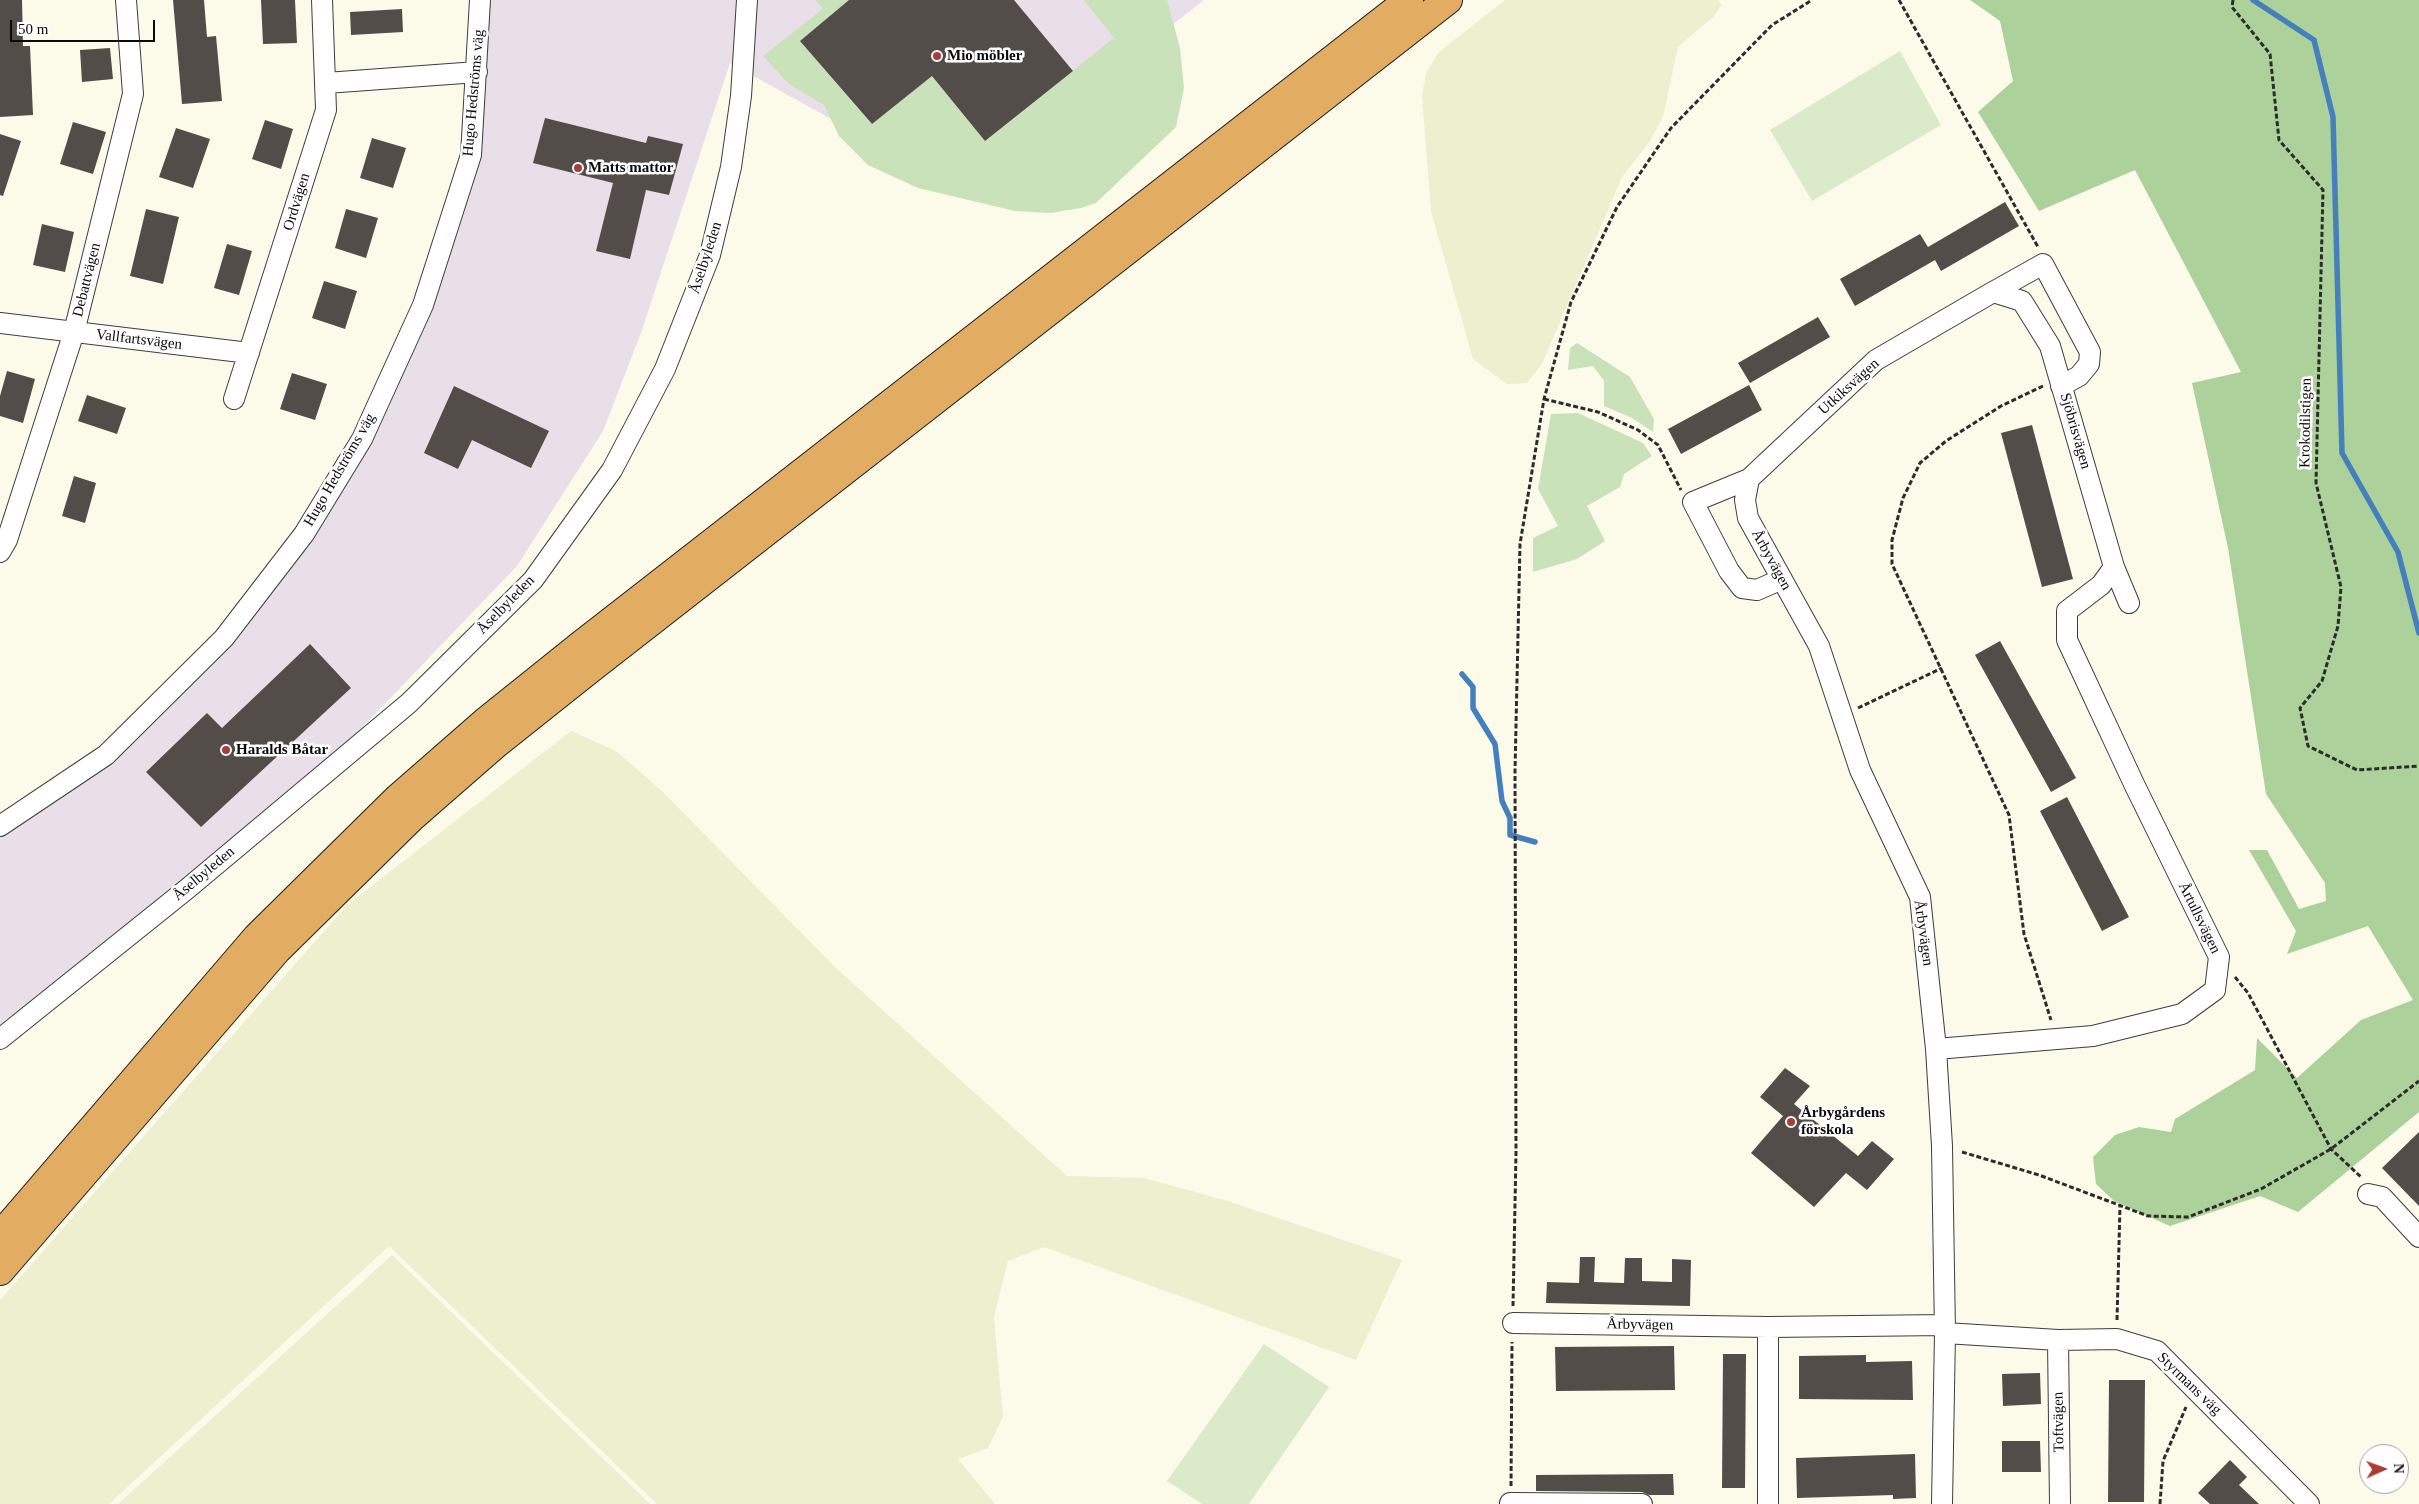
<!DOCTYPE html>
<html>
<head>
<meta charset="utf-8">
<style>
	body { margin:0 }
	#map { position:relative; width:2419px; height:1504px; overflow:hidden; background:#fcfbea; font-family:"Times New Roman",serif }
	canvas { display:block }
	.north { position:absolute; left:2359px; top:1444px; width:50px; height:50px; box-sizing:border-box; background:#fff; border:1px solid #9d9d9d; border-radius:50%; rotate:88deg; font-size:14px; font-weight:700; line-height:20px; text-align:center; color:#0a0a0a }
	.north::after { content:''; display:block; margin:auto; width:18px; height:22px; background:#a93c34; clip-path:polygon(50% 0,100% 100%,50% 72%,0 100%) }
	.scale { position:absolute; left:10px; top:20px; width:145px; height:22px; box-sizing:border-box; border:2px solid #0a0a0a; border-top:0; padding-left:6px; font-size:15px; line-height:18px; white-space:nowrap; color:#0a0a0a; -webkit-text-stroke:4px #fff; paint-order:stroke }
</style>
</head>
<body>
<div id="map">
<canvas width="2419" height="1504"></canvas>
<div class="north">N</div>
<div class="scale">50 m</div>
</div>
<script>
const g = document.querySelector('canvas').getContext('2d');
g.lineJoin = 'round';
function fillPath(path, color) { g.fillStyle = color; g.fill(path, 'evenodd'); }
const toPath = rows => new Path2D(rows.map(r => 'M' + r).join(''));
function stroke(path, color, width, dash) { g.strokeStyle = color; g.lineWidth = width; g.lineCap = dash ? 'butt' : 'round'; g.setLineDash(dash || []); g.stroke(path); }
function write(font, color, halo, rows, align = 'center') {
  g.font = font + ' "Times New Roman",serif'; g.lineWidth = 5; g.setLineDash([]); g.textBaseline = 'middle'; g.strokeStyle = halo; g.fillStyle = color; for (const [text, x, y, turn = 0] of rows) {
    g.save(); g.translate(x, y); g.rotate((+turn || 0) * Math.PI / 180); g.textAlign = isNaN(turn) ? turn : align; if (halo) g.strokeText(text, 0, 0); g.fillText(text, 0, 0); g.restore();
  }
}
const industrial = toPath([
	[480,0,1204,0,961,191,730,63,642,330,603,431,517,566,332,759,150,917,0,1024,0,826,106,755,224,638,362,439,471,155]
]);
const farmland = toPath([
	[1505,0,1718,0,1722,5,1713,17,1678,47,1663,117,1650,141,1622,177,1542,364,1527,383,1507,384,1473,359,1431,211,1422,96,1426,73,1439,52],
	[571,731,616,751,662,791,837,969,1067,1176,1144,1178,1228,1201,1402,1260,1356,1360,1044,1247,1008,1261,994,1317,1003,1417,988,1448,958,1459,995,1504,657,1504,389,1246,109,1504,0,1504,0,1300,347,905],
	[392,1255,650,1504,118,1504]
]);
const green = toPath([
	[816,0,849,0,801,42,871,124,932,76,985,141,1114,38,1084,0,1167,0,1180,48,1184,88,1176,127,1096,203,1081,208,1050,213,1015,211,918,188,868,165,839,136,824,105,789,84,763,56,823,9],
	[1577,343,1630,377,1654,419,1653,432,1632,418,1604,406,1604,381,1593,366,1568,370,1570,348],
	[1578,413,1643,443,1652,456,1624,474,1620,487,1587,506,1605,541,1577,559,1533,572,1533,538,1558,526,1538,489,1551,414]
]);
const forest = toPath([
	[1970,0,2419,0,2419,1112,2298,1212,2260,1196,2170,1226,2114,1201,2096,1184,2093,1157,2115,1135,2139,1127,2171,1132,2175,1119,2255,1070,2257,1038,2297,1078,2361,1020,2413,1000,2368,926,2287,954,2296,931,2249,850,2267,850,2299,909,2326,901,2325,883,2266,794,2228,548,2192,383,2241,372,2135,170,2039,211,1978,112,2013,81,2000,21]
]);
const pitch = toPath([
	[1900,51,1941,125,1812,201,1770,130],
	[1264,1344,1329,1387,1249,1504,1202,1504,1167,1481]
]);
const stream = toPath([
	[2253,0,2314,40,2333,117,2342,453,2398,552,2419,633],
	[1462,674,1473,687,1473,708,1495,744,1502,801,1510,818,1510,835,1535,842]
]);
const building = toPath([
	[0,0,22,0,23,46,30,46,33,115,0,117],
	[173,0,204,0,207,37,216,36,222,101,182,104],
	[261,0,295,0,297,43,263,44],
	[849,0,1014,0,1073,71,985,141,932,76,872,124,800,41],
	[402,9,403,32,351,35,350,12],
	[110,48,113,79,82,82,80,50],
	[545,118,646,143,648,136,683,144,669,195,646,190,630,259,596,251,613,183,533,163],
	[265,120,293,129,281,169,252,159],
	[73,122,106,132,93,174,60,164],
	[176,128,210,139,193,188,159,177],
	[0,134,21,141,3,196,0,195],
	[372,138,406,148,393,188,360,178],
	[2005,202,2019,226,1941,271,1935,260,1855,306,1840,279,1920,234,1928,247],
	[146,209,179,217,163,284,130,276],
	[346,209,378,218,366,258,335,248],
	[42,224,74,232,65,272,33,265],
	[227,244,252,251,239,295,214,288],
	[324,281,357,291,345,329,312,318],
	[1818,317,1830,337,1750,383,1738,363],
	[7,371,35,379,23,423,0,416,0,396],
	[292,373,327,384,315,420,280,409],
	[1749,385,1762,410,1681,454,1668,429],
	[454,386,549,431,531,468,472,440,458,469,424,453],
	[87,395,126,408,117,434,78,421],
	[2032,425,2073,579,2042,587,2001,433],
	[74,476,96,483,85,523,62,516],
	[2000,641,2076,778,2051,792,1975,655],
	[310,644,351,688,201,827,146,772,207,713,222,728],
	[2067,797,2129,917,2102,931,2040,811],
	[1785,1068,1810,1086,1794,1104,1858,1156,1872,1141,1894,1159,1867,1190,1846,1173,1814,1207,1751,1153,1783,1116,1760,1097],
	[2419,1132,2419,1206,2382,1168],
	[1580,1257,1595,1257,1594,1282,1624,1283,1625,1258,1642,1258,1642,1281,1672,1282,1672,1259,1691,1260,1690,1306,1546,1303,1547,1282,1579,1283],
	[1674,1346,1675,1390,1556,1391,1555,1347],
	[1723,1354,1746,1354,1745,1488,1722,1488],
	[1866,1355,1866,1362,1912,1361,1913,1400,1799,1399,1799,1356],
	[2040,1373,2041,1404,2003,1406,2002,1374],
	[2109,1380,2145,1380,2144,1502,2108,1502],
	[2002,1441,2040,1441,2041,1472,2002,1472],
	[1915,1454,1916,1498,1893,1499,1893,1495,1797,1498,1796,1458],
	[2230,1460,2247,1477,2239,1485,2259,1504,2210,1504,2198,1493],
	[1673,1474,1674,1495,1649,1495,1642,1492,1536,1491,1536,1475]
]);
const path = toPath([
	[1899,0,2038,247],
	[2233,0,2232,7,2270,54,2279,140,2323,190,2316,483,2341,587,2338,626,2322,681,2300,708,2308,746,2357,770,2419,766],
	[2043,386,2001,406,1946,441,1920,463,1903,498,1892,540,1892,564,2009,815,2024,934,2051,1020],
	[1544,399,1598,412,1638,430,1658,445,1681,490],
	[1858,708,1942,668],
	[2235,977,2248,993,2331,1149,2361,1177],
	[1962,1152,2039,1175,2148,1216,2188,1217,2261,1189,2331,1149,2419,1081],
	[1513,1306,1516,1153,1515,771,1520,544,1544,399,1571,302,1617,207,1671,128,1772,25,1812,0],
	[2117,1320,2120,1206],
	[1511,1486,1512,1342],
	[2160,1504,2163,1461,2186,1407]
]);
const street = toPath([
	[326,83,477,72],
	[1993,292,2043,264,2090,352,2089,364,2079,376,2061,386],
	[0,323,249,353],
	[234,399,326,110,322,0],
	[1749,479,1693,502,1729,571,1742,588,1757,590,1782,579],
	[0,552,7,540,74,332,133,94,126,0],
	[2114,567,2129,603],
	[0,826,106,755,224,638,304,534,362,439,423,305,471,155,480,0],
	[0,1039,187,889,409,703,533,580,612,470,665,369,710,255,731,167,741,96,747,0],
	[1936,1049,2093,1036,2182,1014,2215,990,2219,957,2135,786,2067,640,2067,611,2101,585,2114,567,2050,346,2022,301,1993,292,1876,360,1749,479,1745,500,1748,518,1819,646,1860,770,1920,897,1936,1049,1942,1146,1945,1333,1942,1504],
	[2368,1194,2382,1197,2419,1237],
	[1513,1323,1768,1327,1945,1325],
	[1768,1327,1768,1504],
	[1945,1333,2058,1340,2117,1339,2157,1351,2309,1504],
	[2058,1340,2060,1504],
	[1510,1503,1642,1504]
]);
const highway = toPath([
	[0,1236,257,937,398,798,485,722,581,645,1409,0],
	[0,1271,277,950,411,818,497,743,590,669,1448,0]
]);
const markers = [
	[937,56,5,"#a93c34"],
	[578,168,5,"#a93c34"],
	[226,750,5,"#a93c34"],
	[1791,1122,5,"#a93c34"]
];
const poiNames = [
	["Mio möbler",947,56],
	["Matts mattor",588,168],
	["Haralds Båtar",236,750],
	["Årbygårdens",1801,1113],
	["förskola",1801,1130]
];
const streetNames = [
	["Hugo Hedströms väg",474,93,-85],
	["Ordvägen",297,202,-73],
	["Åselbyleden",706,258,-72],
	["Debattvägen",87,280,-76],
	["Vallfartsvägen",139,340,7],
	["Utkiksvägen",1849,387,-42],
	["Krokodilstigen",2306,423,-89],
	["Sjöbrisvägen",2075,431,74],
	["Hugo Hedströms väg",340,470,-60],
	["Årbyvägen",1771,560,61],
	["Åselbyleden",506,605,-46],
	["Åselbyleden",204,874,-40],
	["Årtullsvägen",2199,918,64],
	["Årbyvägen",1923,933,82],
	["Årbyvägen",1640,1325,1],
	["Styrmans väg",2189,1384,44],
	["Toftvägen",2059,1422,-91]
];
fillPath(industrial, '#e9dfe8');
fillPath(farmland, '#eeefce');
fillPath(green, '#c9e2b9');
fillPath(forest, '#acd19a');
fillPath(pitch, '#dbebc9');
stroke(stream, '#457fbc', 5.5);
fillPath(building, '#524d48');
stroke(street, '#3d3d3d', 22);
stroke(highway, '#1b1b1b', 30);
stroke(path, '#2c2c2c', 3, [5, 2.5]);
stroke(street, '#fff', 20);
stroke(highway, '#e2ac62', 28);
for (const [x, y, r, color] of markers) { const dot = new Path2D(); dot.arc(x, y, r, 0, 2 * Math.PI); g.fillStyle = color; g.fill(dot); stroke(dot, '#fff', 2); }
write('bold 15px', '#0a0a0a', '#fff', poiNames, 'left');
write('15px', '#0a0a0a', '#fff', streetNames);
</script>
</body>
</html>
